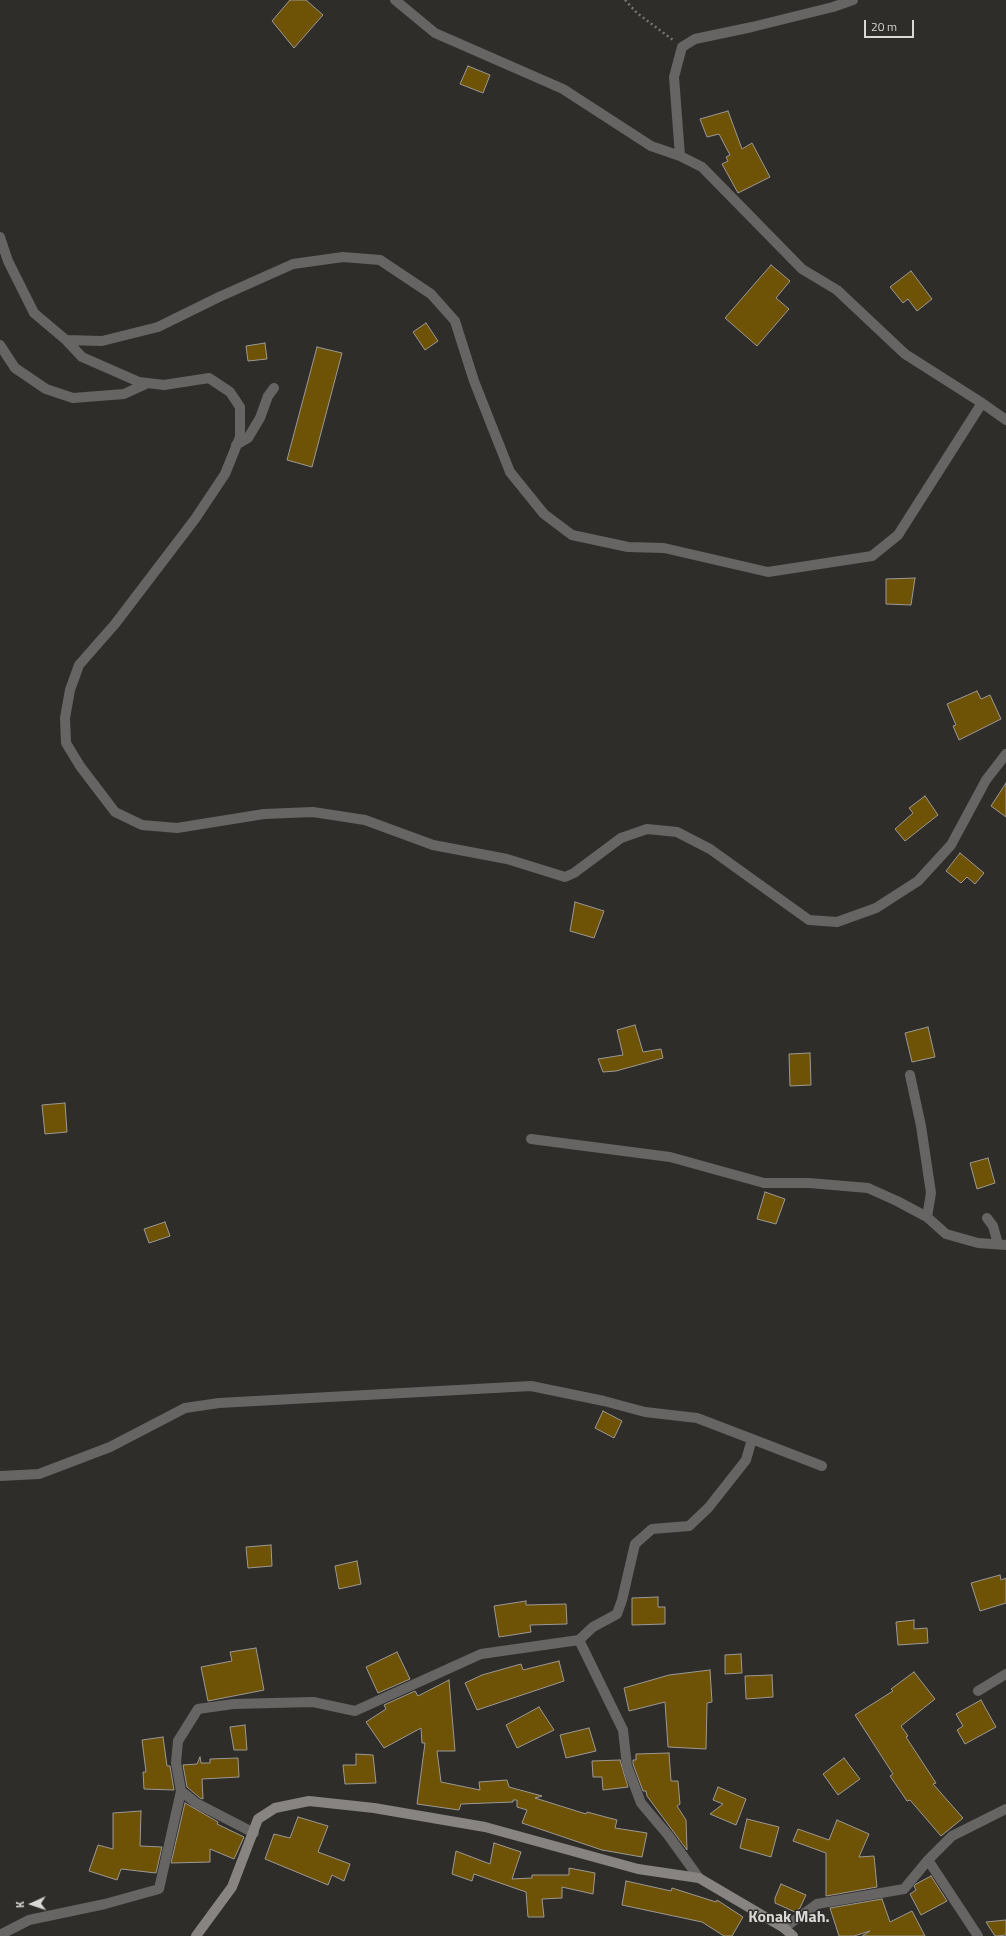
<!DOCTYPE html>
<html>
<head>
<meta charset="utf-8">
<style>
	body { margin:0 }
	#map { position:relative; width:1006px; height:1936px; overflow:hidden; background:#2f2d2a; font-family:"Titillium Web",sans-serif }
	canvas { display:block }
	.north { position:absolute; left:12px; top:1884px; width:40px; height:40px; -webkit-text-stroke:3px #2f2d2a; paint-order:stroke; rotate:267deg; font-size:11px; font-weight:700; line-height:16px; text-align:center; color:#d9d8d6 }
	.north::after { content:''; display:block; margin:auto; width:14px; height:18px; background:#d9d8d6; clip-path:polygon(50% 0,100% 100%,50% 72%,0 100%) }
	.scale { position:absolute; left:864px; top:20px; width:50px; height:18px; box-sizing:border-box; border:2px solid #d9d8d6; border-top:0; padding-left:5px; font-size:12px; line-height:14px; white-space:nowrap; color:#d9d8d6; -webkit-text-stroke:3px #2f2d2a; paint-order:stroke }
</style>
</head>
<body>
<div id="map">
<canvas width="1006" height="1936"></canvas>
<div class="north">K</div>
<div class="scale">20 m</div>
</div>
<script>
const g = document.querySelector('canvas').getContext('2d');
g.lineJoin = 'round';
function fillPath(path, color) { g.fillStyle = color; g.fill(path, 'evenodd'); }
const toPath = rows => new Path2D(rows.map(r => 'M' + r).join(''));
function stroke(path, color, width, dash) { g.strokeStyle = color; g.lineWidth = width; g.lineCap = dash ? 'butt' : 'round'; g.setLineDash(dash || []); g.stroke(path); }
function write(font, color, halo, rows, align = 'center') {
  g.font = font + ' "Titillium Web",sans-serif'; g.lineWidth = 3; g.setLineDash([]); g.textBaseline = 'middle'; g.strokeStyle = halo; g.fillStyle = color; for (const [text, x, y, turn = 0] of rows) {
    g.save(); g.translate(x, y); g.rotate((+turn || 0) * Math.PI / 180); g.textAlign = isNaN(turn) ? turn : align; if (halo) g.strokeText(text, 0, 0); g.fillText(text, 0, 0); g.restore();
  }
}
const building = toPath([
	[290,0,306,0,323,15,294,48,272,21,290,0],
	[468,66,490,75,483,93,460,84,468,66],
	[728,111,742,149,752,143,770,177,738,193,722,164,728,161,726,157,730,155,719,134,707,137,700,119,728,111],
	[771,265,790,281,776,298,789,309,757,346,725,318,771,265],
	[911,271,932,299,917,311,908,299,903,303,890,287,911,271],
	[426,323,438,341,425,350,413,332,426,323],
	[265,343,267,359,248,361,246,346,265,343],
	[317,347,342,353,312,467,287,460,317,347],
	[915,578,911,605,886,604,886,579,915,578],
	[977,691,981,699,990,695,1001,719,959,740,953,726,956,725,947,704,977,691],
	[1006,783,1006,817,991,806,1006,783],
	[925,796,938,815,905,841,895,829,913,813,909,808,925,796],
	[960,853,984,873,975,884,967,877,961,883,946,871,960,853],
	[575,902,604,911,594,938,570,931,575,902],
	[635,1025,643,1052,661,1049,663,1058,616,1071,603,1072,598,1059,623,1055,617,1030,635,1025],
	[928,1027,935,1057,912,1062,905,1033,928,1027],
	[810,1053,811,1085,790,1086,789,1054,810,1053],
	[65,1103,67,1132,45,1134,42,1105,65,1103],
	[988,1158,995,1183,977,1189,970,1163,988,1158],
	[765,1192,785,1199,776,1224,757,1219,765,1192],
	[165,1222,170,1236,149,1243,144,1229,165,1222],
	[603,1411,622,1421,614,1438,595,1428,603,1411],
	[271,1545,272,1566,248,1568,246,1547,271,1545],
	[357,1561,361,1584,339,1589,335,1566,357,1561],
	[1000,1575,1001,1580,1006,1578,1006,1603,980,1611,971,1583,1000,1575],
	[658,1597,658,1607,665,1607,665,1624,632,1625,632,1598,658,1597],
	[526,1601,526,1605,566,1604,567,1624,530,1625,531,1632,499,1637,494,1606,526,1601],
	[914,1620,914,1629,927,1628,928,1643,898,1645,896,1622,914,1620],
	[256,1648,264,1690,208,1701,201,1667,232,1661,230,1652,256,1648],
	[397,1652,410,1679,378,1693,366,1667,397,1652],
	[741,1654,742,1673,725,1674,725,1655,741,1654],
	[559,1661,564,1681,477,1710,465,1683,482,1675,521,1664,523,1670,559,1661],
	[710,1670,712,1702,707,1703,706,1749,668,1747,665,1702,629,1711,624,1688,669,1675,710,1670],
	[914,1672,935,1699,901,1726,908,1736,906,1737,936,1783,933,1784,963,1818,941,1836,910,1800,907,1801,890,1776,893,1774,855,1715,893,1691,891,1689,914,1672],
	[772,1675,773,1697,746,1699,745,1676,772,1675],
	[449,1680,455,1751,437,1751,441,1782,480,1790,479,1782,507,1780,509,1787,542,1796,535,1798,586,1814,587,1812,617,1820,615,1828,647,1833,642,1857,602,1850,522,1823,527,1810,517,1807,517,1800,513,1800,513,1802,461,1804,459,1810,417,1804,425,1743,422,1743,421,1728,384,1748,366,1722,386,1709,384,1705,415,1691,418,1696,449,1680],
	[981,1700,996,1727,965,1744,957,1730,963,1726,956,1714,981,1700],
	[539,1707,554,1730,517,1748,506,1725,539,1707],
	[245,1725,247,1750,234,1750,230,1727,245,1725],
	[589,1728,596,1751,566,1758,560,1735,589,1728],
	[163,1737,167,1766,170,1766,174,1790,144,1789,143,1772,146,1772,142,1740,163,1737],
	[669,1753,671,1781,678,1781,680,1804,677,1806,686,1820,687,1850,647,1796,646,1791,643,1791,633,1764,633,1760,636,1760,636,1754,669,1753],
	[356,1754,373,1755,376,1783,345,1784,343,1765,356,1765,356,1754],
	[200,1757,201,1763,210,1763,210,1759,238,1758,239,1777,202,1779,203,1799,200,1798,187,1787,183,1765,197,1764,200,1757],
	[844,1758,860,1779,838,1795,823,1774,844,1758],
	[620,1760,628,1787,603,1790,602,1777,593,1777,592,1761,620,1760],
	[718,1787,746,1799,736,1825,710,1814,723,1804,713,1800,718,1787],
	[185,1803,218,1822,217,1824,244,1837,234,1859,210,1849,210,1862,171,1863,185,1803],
	[141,1811,140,1846,162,1847,156,1873,121,1869,117,1880,89,1871,98,1845,113,1849,113,1813,141,1811],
	[298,1817,328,1826,318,1852,350,1864,344,1881,332,1875,328,1885,265,1859,274,1834,290,1838,298,1817],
	[747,1819,779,1827,771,1857,740,1848,747,1819],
	[837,1820,869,1834,859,1857,874,1856,877,1887,826,1896,826,1853,793,1841,798,1829,829,1840,837,1820],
	[494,1843,521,1852,512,1879,532,1878,532,1875,569,1875,569,1868,595,1873,593,1894,562,1887,562,1898,542,1899,544,1917,528,1917,526,1892,474,1874,472,1881,452,1874,456,1851,490,1864,494,1843],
	[931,1876,947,1901,921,1915,910,1894,916,1890,914,1886,916,1884,931,1876],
	[626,1881,671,1891,672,1888,716,1902,717,1900,743,1917,732,1936,724,1936,702,1922,622,1905,626,1881],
	[781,1884,806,1895,800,1908,795,1912,775,1903,775,1898,781,1884],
	[882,1899,890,1922,912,1911,925,1936,862,1936,870,1931,854,1936,839,1936,830,1908,882,1899],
	[1006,1920,1006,1935,997,1936,995,1936,986,1922,1006,1920]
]);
const path = toPath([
	[625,0,637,13,673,40]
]);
const street = toPath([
	[395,0,435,33,563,89,651,146,680,156,702,167,802,269,837,290,905,354,982,403],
	[680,156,674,77,682,47,695,39,752,27,833,7,853,0],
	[0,237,8,261,34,313,66,340,102,341,158,327,219,297,293,264,343,257,380,260,431,294,455,321,474,381,510,472,544,514,572,535,628,547,664,548,768,572,872,556,898,535,982,403,1006,420],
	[66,340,82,357,139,382,164,385,209,378,230,392,240,407,240,437,225,474,195,519,115,624,79,665,70,690,65,718,66,743,80,766,115,812,142,825,177,828,264,814,313,812,365,820,433,845,507,859,565,877,574,873,621,838,647,829,677,832,710,849,809,920,837,922,876,908,918,881,951,845,986,780,1006,754],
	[0,345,15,368,46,389,73,398,124,394,148,383],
	[236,445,248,438,260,418,268,396,274,388],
	[910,1075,921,1126,931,1193,927,1217,946,1234,978,1243,1006,1245],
	[531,1139,670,1157,764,1183,809,1183,868,1188,897,1201,927,1217],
	[987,1218,993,1226,998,1244],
	[0,1476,39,1474,110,1447,185,1408,219,1403,531,1386,604,1401,645,1412,697,1418,752,1439],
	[579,1640,593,1627,617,1614,622,1600,635,1544,652,1529,689,1526,709,1507,746,1460,752,1439,822,1466],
	[978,1691,1006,1674],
	[254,1833,196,1803,181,1791,176,1763,178,1741,198,1709,233,1704,313,1702,355,1711,481,1654,579,1640,623,1730,627,1766,641,1803,668,1835,699,1878],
	[928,1860,978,1936],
	[784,1928,817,1904,904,1889,928,1860,952,1836,1006,1809],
	[0,1935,29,1920,105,1904,159,1889,181,1791]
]);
const secondary = toPath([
	[196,1936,232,1887,258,1819,275,1808,309,1801,374,1808,485,1827,638,1869,699,1878,784,1928,793,1936]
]);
const districtNames = [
	["Konak Mah.",789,1918]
];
fillPath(building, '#6e5206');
stroke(building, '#9c9995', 1);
stroke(path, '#797775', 2.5, [2, 3]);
stroke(street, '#676564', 10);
stroke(secondary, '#878482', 10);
write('bold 16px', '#d9d8d6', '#2f2d2a', districtNames);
</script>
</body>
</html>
